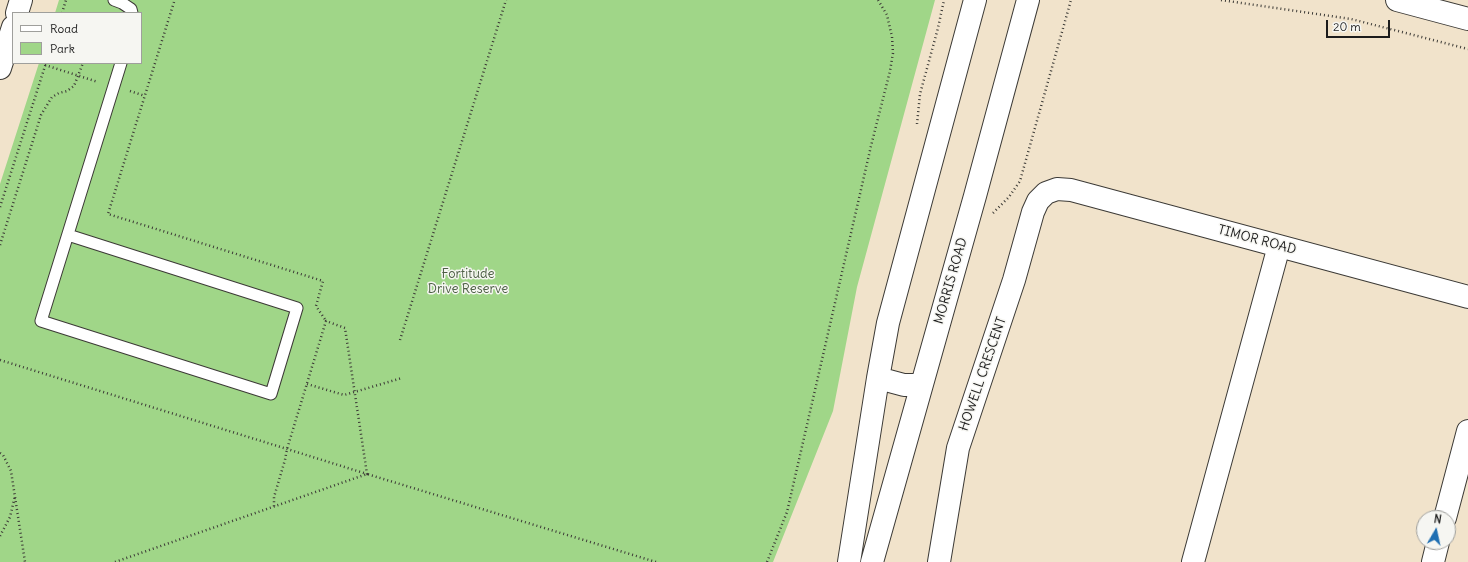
<!DOCTYPE html>
<html>
<head>
<meta charset="utf-8">
<style>
	body { margin:0 }
	#map { position:relative; width:1468px; height:562px; overflow:hidden; background:#f1e3cb; font-family:Delius,sans-serif }
	canvas { display:block }
	.legend { position:absolute; left:12px; top:12px; width:130px; height:52px; box-sizing:border-box; background:#f6f6f2; border:1px solid #9f9f9c; margin:0; padding:5px 7px; list-style:none; font-size:12px; color:#1c1c1c }
	.legend li { display:flex; align-items:center; gap:8px; height:20px }
	.legend b { width:20px; border:1px solid #9f9f9c }
	.north { position:absolute; left:1416px; top:510px; width:40px; height:40px; box-sizing:border-box; background:#f6f6f2; border:1px solid #9f9f9c; border-radius:50%; rotate:9deg; font-size:11px; font-weight:700; line-height:16px; text-align:center; color:#1c1c1c }
	.north::after { content:''; display:block; margin:auto; width:14px; height:18px; background:#1f6fb2; clip-path:polygon(50% 0,100% 100%,50% 72%,0 100%) }
	.scale { position:absolute; left:1326px; top:20px; width:64px; height:18px; box-sizing:border-box; border:2px solid #1c1c1c; border-top:0; padding-left:5px; font-size:12px; line-height:14px; white-space:nowrap; color:#1c1c1c; -webkit-text-stroke:3px #f6f6f2; paint-order:stroke }
</style>
</head>
<body>
<div id="map">
<canvas width="1468" height="562"></canvas>
<ul class="legend">
<li><b style="height:5px;background:#fff"></b>Road</li>
<li><b style="height:11px;background:#a0d688"></b>Park</li>
</ul>
<div class="north">N</div>
<div class="scale">20 m</div>
</div>
<script>
const g = document.querySelector('canvas').getContext('2d');
g.lineJoin = 'round';
function fillPath(path, color) { g.fillStyle = color; g.fill(path, 'evenodd'); }
const toPath = rows => new Path2D(rows.map(r => 'M' + r).join(''));
function stroke(path, color, width, dash) { g.strokeStyle = color; g.lineWidth = width; g.lineCap = dash ? 'butt' : 'round'; g.setLineDash(dash || []); g.stroke(path); }
function write(font, color, halo, rows, align = 'center') {
  g.font = font + ' Delius,sans-serif'; g.lineWidth = 3; g.setLineDash([]); g.textBaseline = 'middle'; g.strokeStyle = halo; g.fillStyle = color; for (const [text, x, y, turn = 0] of rows) {
    g.save(); g.translate(x, y); g.rotate((+turn || 0) * Math.PI / 180); g.textAlign = isNaN(turn) ? turn : align; if (halo) g.strokeText(text, 0, 0); g.fillText(text, 0, 0); g.restore();
  }
}
const green = toPath([
	[59,0,935,0,857,287,833,411,773,562,0,562,0,184,39,63,141,63,141,13,55,13]
]);
const path = toPath([
	[1221,0,1351,19,1468,49],
	[174,2,108,214,323,281,316,306,326,321],
	[62,13,66,0],
	[45,65,98,82],
	[130,91,145,96],
	[917,124,920,94,938,28,944,0],
	[0,207,46,63],
	[993,213,1009,197,1020,181,1071,0],
	[0,245,41,115,52,97,59,93,67,91,74,86,83,63],
	[400,340,506,0],
	[0,360,287,449,367,474,345,328,326,321,287,449,285,460,274,497,274,507],
	[307,384,344,395,402,378],
	[0,453,3,455,11,471,25,562],
	[0,536,10,517,15,496],
	[115,562,367,474,656,562],
	[767,562,787,512,871,146,890,71,893,53,892,37,887,15,878,0]
]);
const lane = toPath([
	[114,0,122,3,131,9,132,13],
	[68,235,297,308,271,394,41,321,121,63]
]);
const street = toPath([
	[1445,518,1468,431],
	[939,562,958,448,1014,280,1033,212,1038,201,1046,193,1057,189,1071,190,1468,297],
	[1193,562,1279,246],
	[1433,562,1438,542]
]);
const secondary = toPath([
	[1397,0,1468,19],
	[17,13,21,0],
	[0,68,13,27],
	[878,378,904,385,921,385],
	[849,562,878,378,888,323,975,0],
	[872,562,975,196,1028,0]
]);
const streetNames = [
	["TIMOR ROAD",1257,240,15],
	["MORRIS ROAD",951,281,-74],
	["HOWELL CRESCENT",983,374,-71]
];
const parkNames = [
	["Fortitude",468,274],
	["Drive Reserve",468,289]
];
fillPath(green, '#a0d688');
stroke(lane, '#3c3a36', 13);
stroke(street, '#3c3a36', 24);
stroke(secondary, '#3c3a36', 24);
stroke(path, '#3c3a36', 2.5, [1, 3]);
stroke(lane, '#fff', 11);
stroke(street, '#fff', 22);
stroke(secondary, '#fff', 22);
write('13px', '#1c1c1c', '#f6f6f2', streetNames);
write('13px', '#4a5d42', '#f6f6f2', parkNames);
</script>
</body>
</html>
